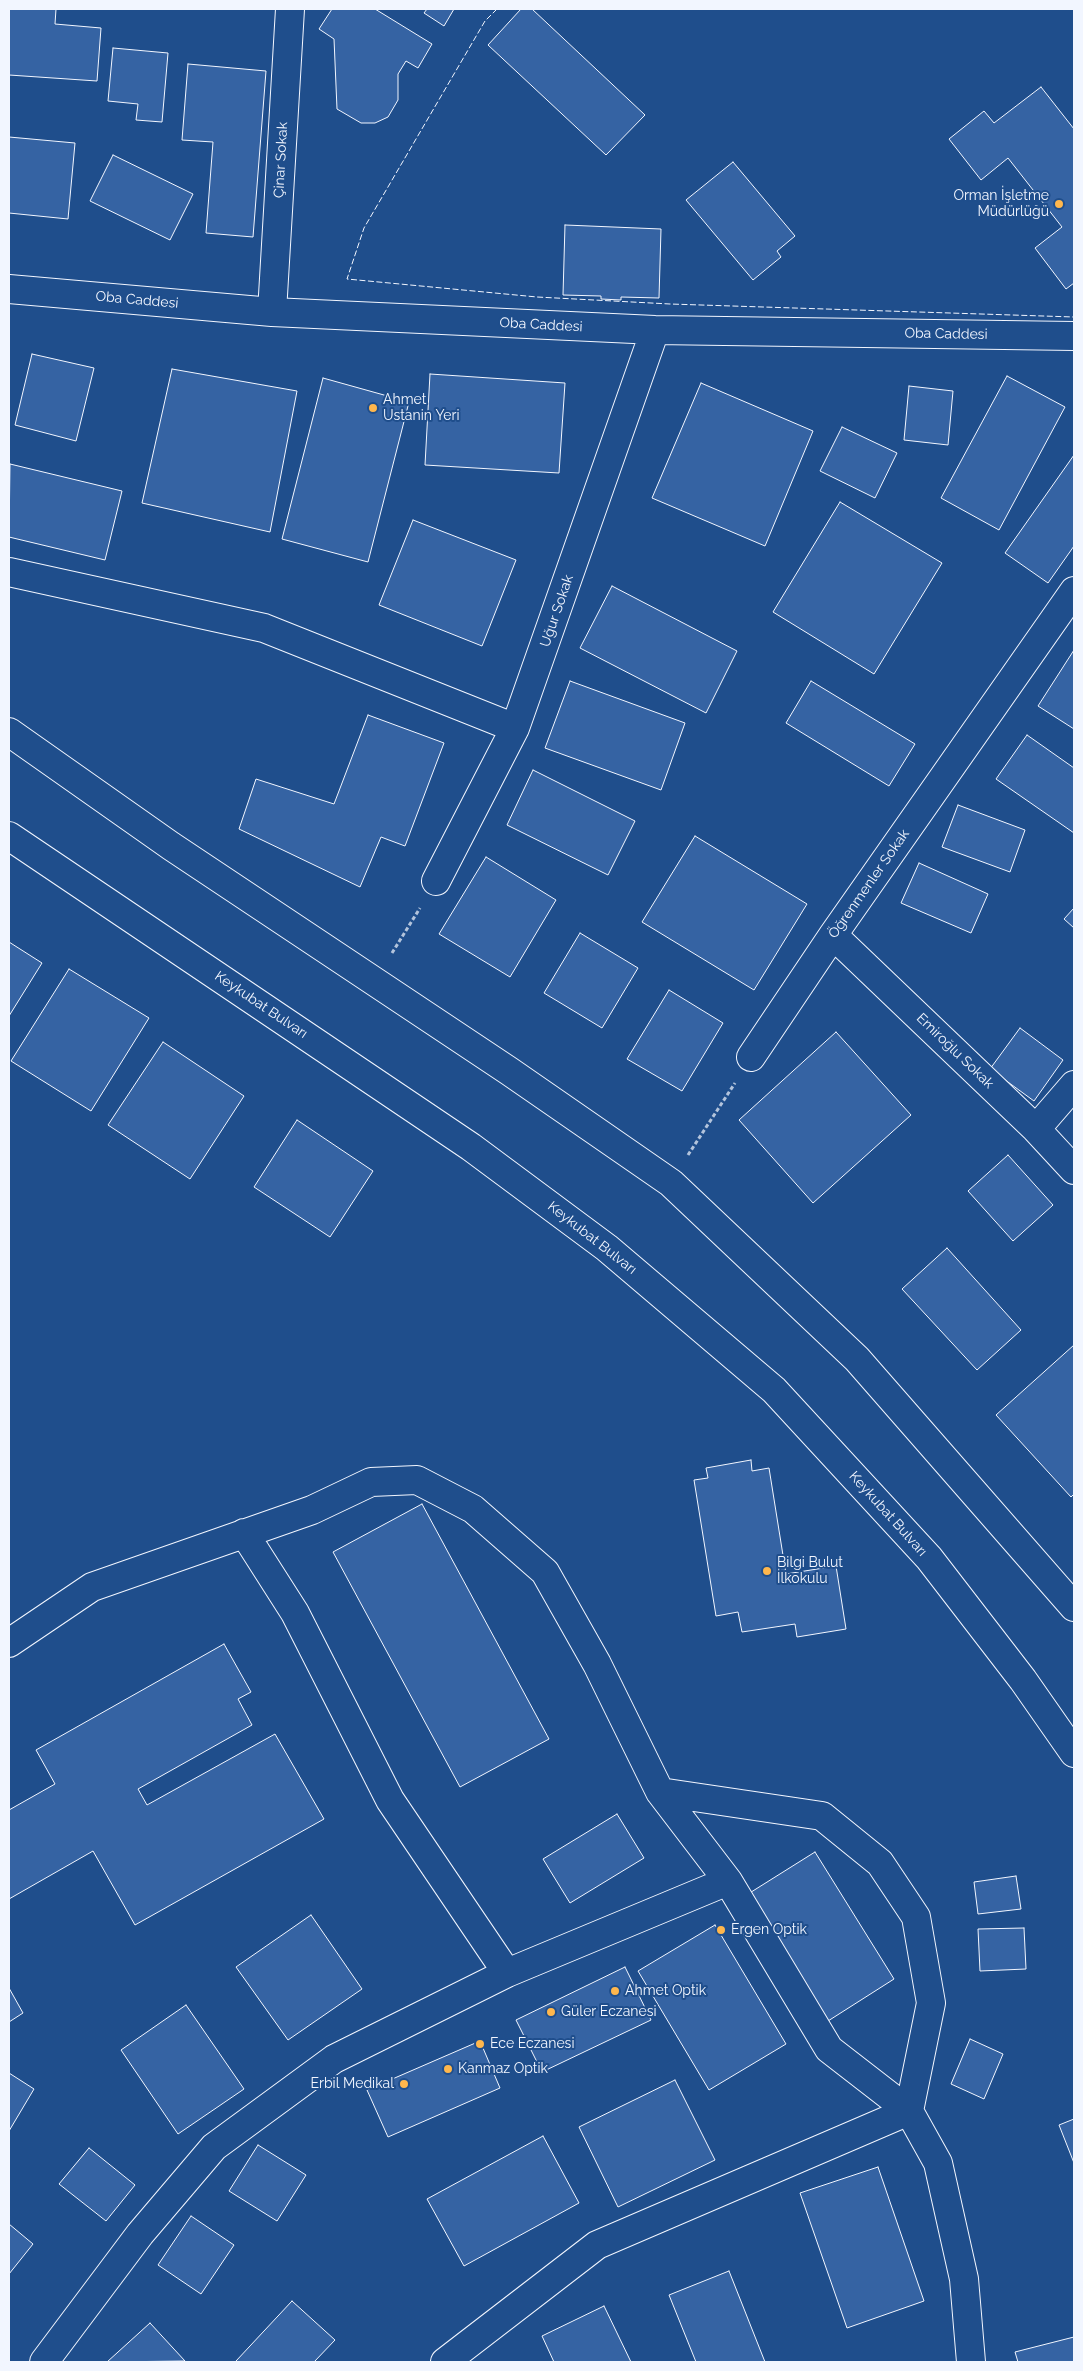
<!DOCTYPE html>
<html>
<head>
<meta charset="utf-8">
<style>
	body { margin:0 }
	#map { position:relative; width:1083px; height:2371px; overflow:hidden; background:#1f4e8c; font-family:Raleway,sans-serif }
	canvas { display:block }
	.frame { position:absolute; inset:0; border:10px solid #f2f6ff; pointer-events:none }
</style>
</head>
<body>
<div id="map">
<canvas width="1083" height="2371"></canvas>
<div class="frame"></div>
</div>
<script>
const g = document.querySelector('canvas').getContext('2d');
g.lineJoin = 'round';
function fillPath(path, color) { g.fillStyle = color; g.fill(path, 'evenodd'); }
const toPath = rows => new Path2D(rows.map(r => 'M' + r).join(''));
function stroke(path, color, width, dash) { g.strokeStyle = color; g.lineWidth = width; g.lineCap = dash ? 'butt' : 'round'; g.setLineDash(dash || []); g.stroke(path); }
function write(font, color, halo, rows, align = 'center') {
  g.font = font + ' Raleway,sans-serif'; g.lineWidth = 4; g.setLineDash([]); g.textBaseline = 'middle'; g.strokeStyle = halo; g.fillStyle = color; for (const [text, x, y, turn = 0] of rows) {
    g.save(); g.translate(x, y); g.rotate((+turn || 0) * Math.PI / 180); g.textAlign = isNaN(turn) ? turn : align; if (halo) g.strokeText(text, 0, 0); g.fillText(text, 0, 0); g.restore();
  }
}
const building = toPath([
	[9,9,56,9,55,24,101,28,97,81,9,75,9,9],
	[332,9,375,9,432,44,418,68,406,61,398,74,398,100,388,117,375,123,361,123,337,109,334,39,319,29,332,9],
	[427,9,454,9,444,26,424,13,427,9],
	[521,9,532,9,645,115,606,155,488,45,521,9],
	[113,48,168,53,162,122,136,120,138,104,108,101,113,48],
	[188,64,266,71,253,237,206,233,213,142,182,140,188,64],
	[1041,87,1074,129,1074,283,1066,289,1035,248,1062,227,1008,158,981,180,949,139,984,111,994,123,1041,87],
	[9,137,75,143,68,219,9,213,9,137],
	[113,155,193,194,170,240,90,201,113,155],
	[733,162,795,236,777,251,781,257,753,280,686,200,733,162],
	[565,225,661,229,659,298,621,297,621,300,601,299,601,296,563,295,565,225],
	[32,354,94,368,76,441,15,425,32,354],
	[172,369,297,391,270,532,142,503,172,369],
	[430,374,565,383,559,473,425,465,430,374],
	[1007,376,1065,407,999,530,941,498,1007,376],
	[323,378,409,402,368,562,282,539,323,378],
	[701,383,813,431,765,546,652,498,701,383],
	[909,386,953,391,948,445,904,440,909,386],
	[842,427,897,453,875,498,820,471,842,427],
	[1074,455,1074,546,1048,583,1005,553,1074,455],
	[10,464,122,491,105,560,9,537,10,464],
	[840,502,942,563,874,674,773,612,840,502],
	[413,520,516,560,482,646,379,605,413,520],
	[612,586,737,651,706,713,580,648,612,586],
	[1074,650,1074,729,1038,706,1074,650],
	[570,681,685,723,661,790,545,748,570,681],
	[811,681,915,744,889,786,786,723,811,681],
	[368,715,444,743,405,846,381,837,360,887,239,829,256,779,334,804,368,715],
	[1027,735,1074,768,1074,833,996,779,1027,735],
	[533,770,635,821,608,875,507,825,533,770],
	[958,805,1025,830,1010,872,942,847,958,805],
	[695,836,807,904,754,990,642,922,695,836],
	[486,857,556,900,510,977,439,934,486,857],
	[919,863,988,894,971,933,901,903,919,863],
	[1074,908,1074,928,1064,919,1074,908],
	[580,933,638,968,602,1028,544,993,580,933],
	[9,942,42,963,9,1016,9,942],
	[69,969,149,1018,91,1111,11,1061,69,969],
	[669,990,723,1023,682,1091,627,1059,669,990],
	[1020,1028,1063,1060,1034,1101,990,1069,1020,1028],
	[836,1032,911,1115,813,1203,739,1120,836,1032],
	[163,1042,244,1096,190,1179,108,1125,163,1042],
	[297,1120,373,1171,330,1237,254,1187,297,1120],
	[1008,1155,1053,1205,1013,1241,968,1191,1008,1155],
	[947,1248,1021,1330,977,1370,902,1289,947,1248],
	[1074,1345,1074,1494,1071,1497,996,1415,1074,1345],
	[751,1460,752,1471,769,1468,786,1574,836,1566,846,1629,797,1637,795,1624,742,1632,738,1612,716,1616,694,1480,708,1478,706,1468,751,1460],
	[422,1504,549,1739,460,1787,333,1552,422,1504],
	[224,1644,251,1692,238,1699,252,1725,138,1789,147,1805,275,1734,324,1819,135,1925,93,1851,9,1899,9,1810,55,1784,36,1750,224,1644],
	[617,1814,644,1858,570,1903,543,1859,617,1814],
	[815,1852,894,1979,828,2021,748,1894,815,1852],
	[1016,1876,1021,1909,978,1914,974,1882,1016,1876],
	[311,1915,362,1989,288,2040,236,1967,311,1915],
	[715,1925,786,2044,709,2090,638,1971,715,1925],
	[1024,1928,1026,1969,980,1971,978,1929,1024,1928],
	[625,1967,651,2020,542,2072,516,2020,625,1967],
	[9,1988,23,2013,9,2022,9,1988],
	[186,2005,244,2089,178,2134,121,2050,186,2005],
	[970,2039,1003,2054,984,2099,951,2084,970,2039],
	[480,2041,500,2088,388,2137,367,2090,480,2041],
	[9,2073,34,2089,9,2131,9,2073],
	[675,2080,715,2160,618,2207,579,2127,675,2080],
	[1074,2119,1074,2163,1059,2125,1074,2119],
	[543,2136,579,2203,464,2266,427,2199,543,2136],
	[258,2145,306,2175,277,2221,229,2191,258,2145],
	[89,2148,135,2185,106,2221,59,2184,89,2148],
	[878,2167,924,2301,847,2328,800,2193,878,2167],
	[191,2216,234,2245,201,2294,158,2265,191,2216],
	[9,2224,33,2244,9,2274,9,2224],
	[729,2271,765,2362,696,2362,669,2295,729,2271],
	[292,2301,335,2340,314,2362,237,2362,236,2361,292,2301],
	[604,2306,631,2362,554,2362,542,2336,604,2306],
	[150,2323,185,2361,107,2362,150,2323],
	[1074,2337,1074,2362,1018,2362,1015,2352,1074,2337]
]);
const path = toPath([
	[392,953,420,908],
	[688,1155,735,1083]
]);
const minor = toPath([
	[9,289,272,312,655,330,1074,336],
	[272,312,290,9],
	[9,572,264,628,515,728],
	[436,881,515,728,655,330],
	[833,935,1036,1129,1074,1170],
	[751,1057,833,935,1074,591],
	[1036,1129,1074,1085],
	[244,1533,295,1613,390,1800,507,1973],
	[9,1643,92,1587,312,1510,371,1482,417,1480,473,1509,545,1572,597,1664,660,1792,728,1881,829,2049,909,2111,938,2163,964,2279,971,2362],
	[44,2362,140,2234,214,2147,334,2059,507,1973,728,1881],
	[445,2362,597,2245,909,2111,931,2003,916,1917,880,1863,822,1816,660,1792]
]);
const trunk = toPath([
	[9,732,171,846,509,1071,671,1183,857,1359,1074,1607],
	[9,836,471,1147,607,1248,774,1390,929,1558,1023,1680,1074,1753]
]);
const fence = toPath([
	[497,9,485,21,364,228,347,279,537,297,670,304,1074,317]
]);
const markers = [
	[1059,204,5,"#ffb74d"],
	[373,408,5,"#ffb74d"],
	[767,1571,5,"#ffb74d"],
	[721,1930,5,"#ffb74d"],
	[615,1991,5,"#ffb74d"],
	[551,2012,5,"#ffb74d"],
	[480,2044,5,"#ffb74d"],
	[448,2069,5,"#ffb74d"],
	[404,2084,5,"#ffb74d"]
];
const streetNames = [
	["Çinar Sokak",281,160,-87],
	["Oba Caddesi",137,300,5],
	["Oba Caddesi",541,325,3],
	["Oba Caddesi",946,334,1],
	["Uğur Sokak",557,611,-71],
	["Öğrenmenler Sokak",869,884,-55],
	["Keykubat Bulvarı",261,1005,34],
	["Emiroğlu Sokak",955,1051,44],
	["Keykubat Bulvarı",592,1238,38],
	["Keykubat Bulvarı",888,1514,48]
];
const poiNames = [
	["Orman İşletme",1049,196,"right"],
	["Müdürlüğü",1049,212,"right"],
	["Ahmet",383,400],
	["Ustanin Yeri",383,416],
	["Bilgi Bulut",777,1563],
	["İlkokulu",777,1579],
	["Ergen Optik",731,1930],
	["Ahmet Optik",625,1991],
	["Güler Eczanesi",561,2012],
	["Ece Eczanesi",490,2044],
	["Kanmaz Optik",458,2069],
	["Erbil Medikal",394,2084,"right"]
];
fillPath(building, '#3563a3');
stroke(building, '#f2f6ff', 1);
stroke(minor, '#f2f6ff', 30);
stroke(trunk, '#f2f6ff', 30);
stroke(path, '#b3c4dc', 3, [4, 2.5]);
stroke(minor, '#1f4e8c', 28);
stroke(trunk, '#1f4e8c', 28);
stroke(fence, '#f2f6ff', 1, [6, 2.5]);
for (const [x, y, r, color] of markers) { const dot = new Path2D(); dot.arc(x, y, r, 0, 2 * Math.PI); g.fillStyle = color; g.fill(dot); stroke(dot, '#1f4e8c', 2); }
write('14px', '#f2f6ff', '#1f4e8c', streetNames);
write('14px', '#f2f6ff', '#1f4e8c', poiNames, 'left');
</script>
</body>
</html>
